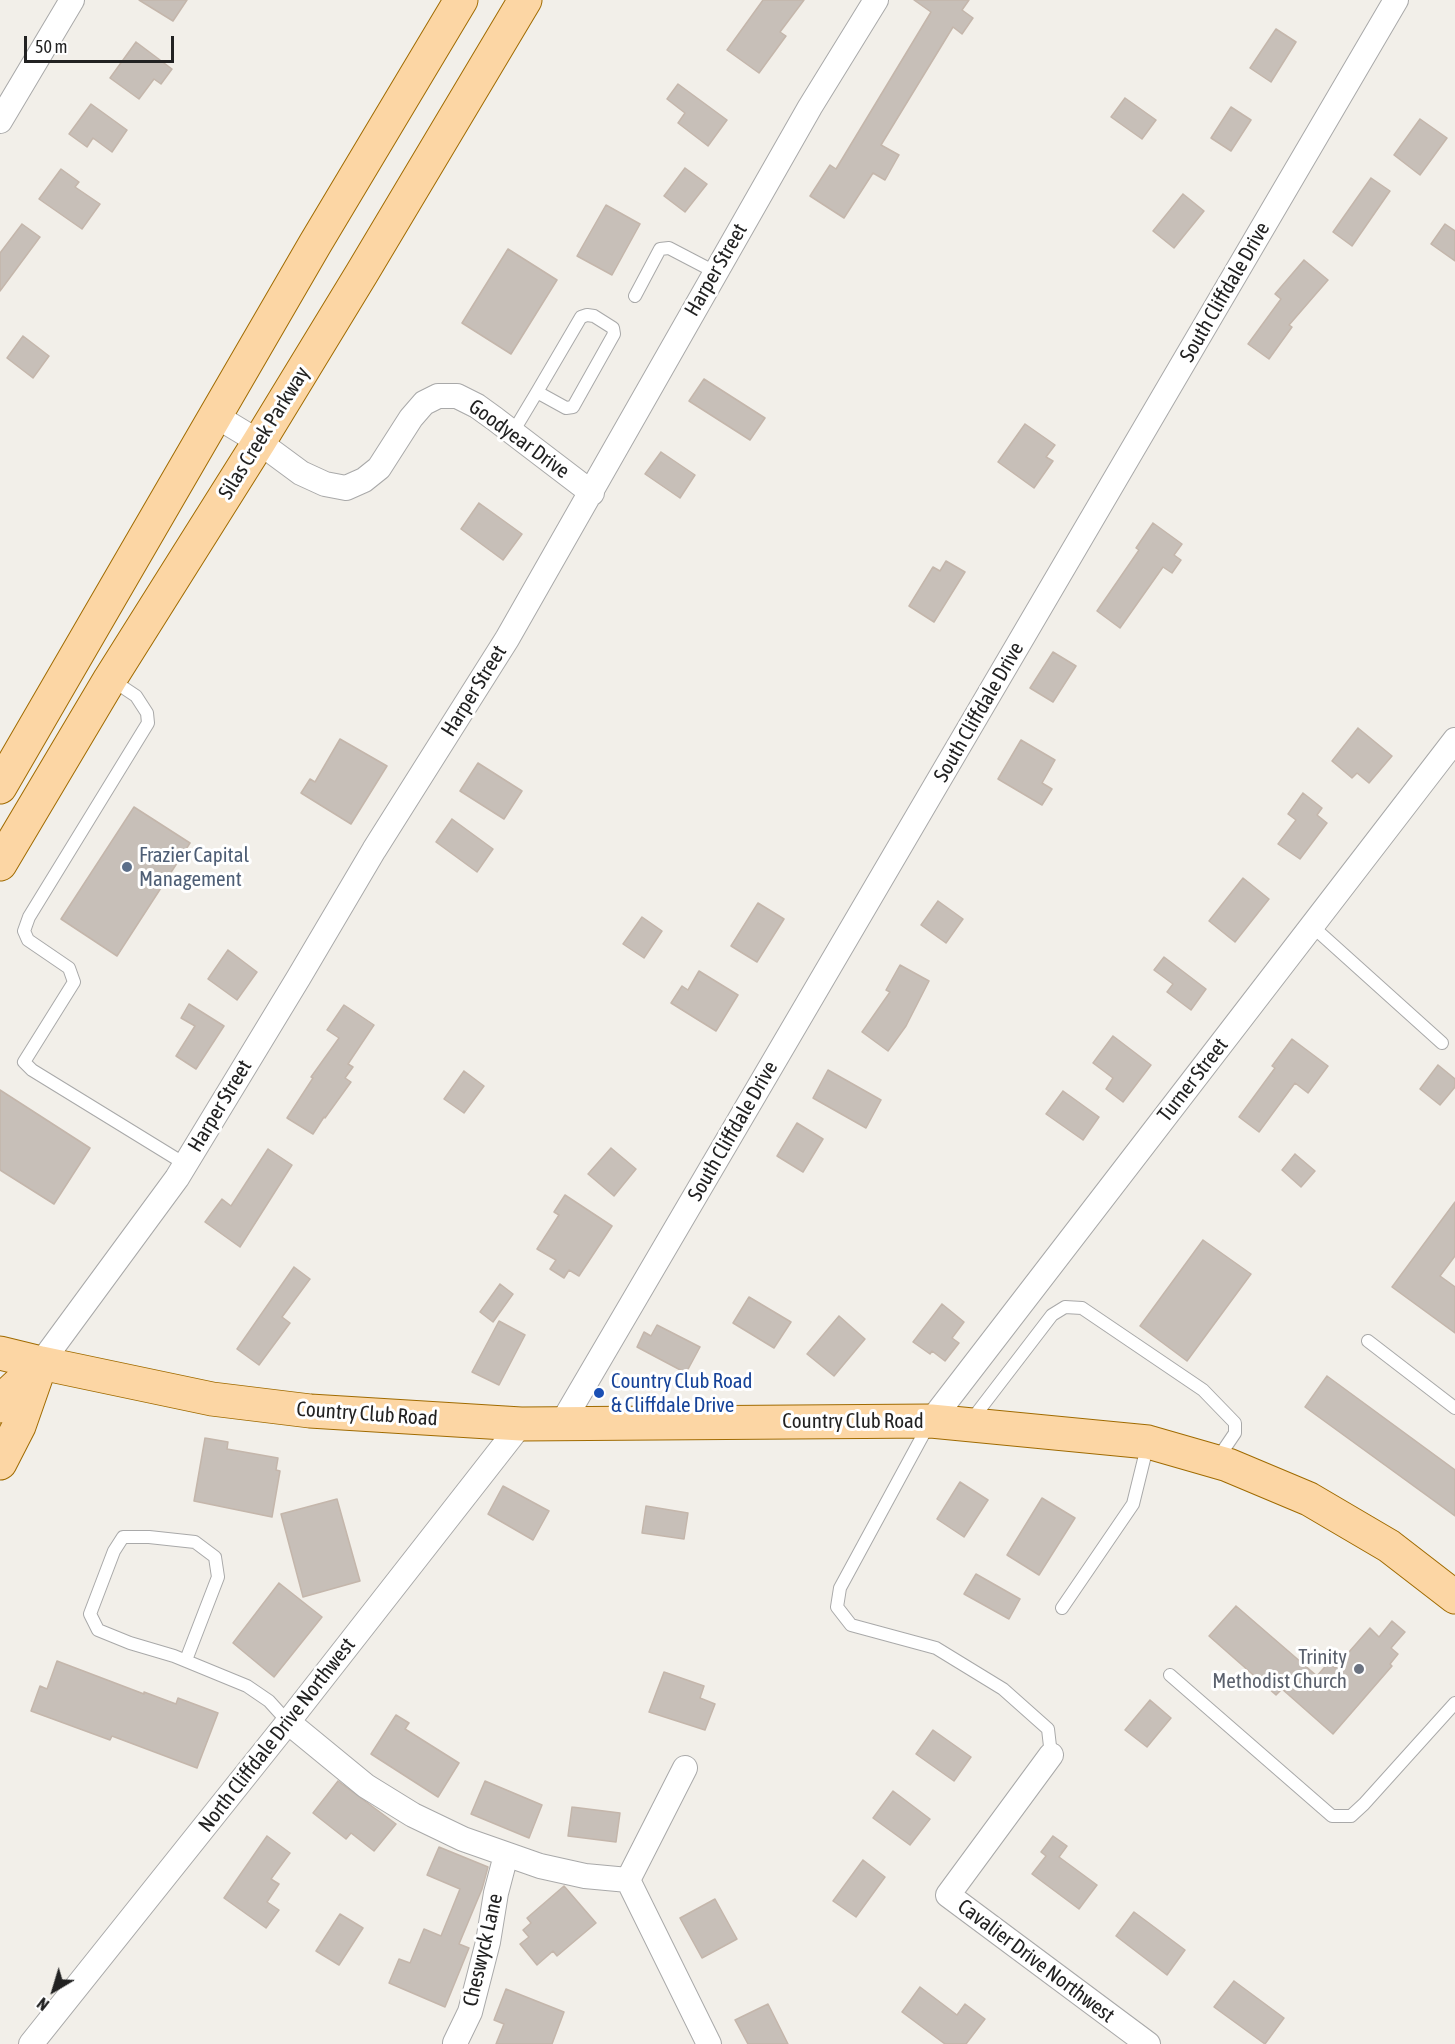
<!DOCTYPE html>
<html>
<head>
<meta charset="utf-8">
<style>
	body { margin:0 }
	#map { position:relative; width:1455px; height:2044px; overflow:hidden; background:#f2efe9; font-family:"Asap Condensed",sans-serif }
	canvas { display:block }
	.north { position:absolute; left:24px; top:1960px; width:60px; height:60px; -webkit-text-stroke:4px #fff; paint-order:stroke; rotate:218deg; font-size:16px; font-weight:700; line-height:24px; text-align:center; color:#222 }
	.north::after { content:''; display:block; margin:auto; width:21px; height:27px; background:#222; clip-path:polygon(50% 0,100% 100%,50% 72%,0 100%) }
	.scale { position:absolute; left:24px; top:36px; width:150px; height:27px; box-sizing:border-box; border:3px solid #222; border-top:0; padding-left:8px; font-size:18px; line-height:21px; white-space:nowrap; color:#222; -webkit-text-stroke:4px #fff; paint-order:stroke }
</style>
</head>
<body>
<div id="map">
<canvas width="1455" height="2044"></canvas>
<div class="north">N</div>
<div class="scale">50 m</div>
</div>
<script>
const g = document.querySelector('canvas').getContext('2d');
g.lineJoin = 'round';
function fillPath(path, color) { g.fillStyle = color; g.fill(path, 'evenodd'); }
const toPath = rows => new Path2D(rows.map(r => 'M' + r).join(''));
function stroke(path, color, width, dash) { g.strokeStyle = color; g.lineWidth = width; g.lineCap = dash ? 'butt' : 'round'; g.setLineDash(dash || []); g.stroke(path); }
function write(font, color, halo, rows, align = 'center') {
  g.font = font + ' "Asap Condensed",sans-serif'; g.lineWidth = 6; g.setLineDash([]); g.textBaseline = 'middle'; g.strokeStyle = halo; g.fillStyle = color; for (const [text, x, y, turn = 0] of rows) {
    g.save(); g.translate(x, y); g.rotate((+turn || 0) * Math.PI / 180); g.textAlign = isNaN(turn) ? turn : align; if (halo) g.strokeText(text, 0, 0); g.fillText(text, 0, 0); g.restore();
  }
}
const building = toPath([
	[139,0,187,0,173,21,139,0],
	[763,0,804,0,780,32,786,36,759,73,727,50,763,0],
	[914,0,969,0,962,10,973,18,962,34,953,27,881,145,899,155,885,180,873,173,844,218,810,196,830,165,836,169,931,12,914,0],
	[1276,29,1296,42,1271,82,1250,68,1276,29],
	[136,42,172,69,161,84,154,79,139,99,110,78,136,42],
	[678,84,727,120,708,146,678,123,685,113,667,99,678,84],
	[1125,98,1156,120,1142,139,1111,117,1125,98],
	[91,104,127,130,112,152,93,138,87,147,69,134,91,104],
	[1231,107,1251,120,1231,151,1211,138,1231,107],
	[1420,119,1447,138,1420,175,1394,155,1420,119],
	[685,168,707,184,685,212,664,196,685,168],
	[61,169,79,182,75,187,100,204,82,229,39,199,61,169],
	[1371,178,1390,191,1352,246,1333,232,1371,178],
	[1183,194,1204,211,1174,248,1153,231,1183,194],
	[606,205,640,224,612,275,577,256,606,205],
	[22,224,40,237,0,291,0,253,22,224],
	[1445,224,1455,231,1455,261,1431,244,1445,224],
	[508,249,557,280,511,354,462,323,508,249],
	[1304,260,1328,280,1289,325,1292,327,1269,359,1248,344,1281,299,1275,294,1304,260],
	[23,336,49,356,33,378,7,358,23,336],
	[704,379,765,418,750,440,689,401,704,379],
	[1025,424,1055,445,1046,457,1053,461,1034,488,998,462,1025,424],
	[661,452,695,475,680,498,645,474,661,452],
	[479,503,522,534,503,560,461,529,479,503],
	[1153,523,1182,544,1174,555,1181,560,1172,573,1163,567,1120,628,1097,611,1139,550,1136,548,1153,523],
	[946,561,965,572,934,622,909,606,933,567,940,571,946,561],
	[1053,652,1076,666,1053,702,1030,688,1053,652],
	[1358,728,1392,756,1369,783,1357,773,1352,778,1332,761,1358,728],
	[340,739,387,766,351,824,301,793,310,779,315,782,340,739],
	[1021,740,1055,760,1042,783,1052,789,1042,805,998,779,1021,740],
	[478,763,522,791,504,819,460,791,478,763],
	[1303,793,1322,808,1317,815,1327,823,1300,859,1278,844,1296,820,1288,814,1303,793],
	[134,807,190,843,117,956,61,919,134,807],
	[452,819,493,849,477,872,436,842,452,819],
	[1243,878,1269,899,1235,942,1209,921,1243,878],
	[938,901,963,919,946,943,921,925,938,901],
	[758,903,784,919,757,962,731,946,758,903],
	[642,917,662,931,644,958,623,944,642,917],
	[228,950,257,972,237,1000,208,979,228,950],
	[1164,957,1206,989,1191,1010,1167,992,1173,984,1154,970,1164,957],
	[900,965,929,981,906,1026,888,1051,862,1032,890,992,886,990,900,965],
	[699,971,738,995,716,1031,671,1003,682,986,688,990,699,971],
	[189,1004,224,1026,196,1069,176,1056,195,1026,181,1018,189,1004],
	[344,1005,374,1025,348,1064,353,1067,345,1078,351,1082,325,1118,324,1117,313,1134,287,1118,313,1078,311,1077,339,1038,327,1030,344,1005],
	[1113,1036,1151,1065,1123,1102,1106,1089,1113,1078,1093,1063,1113,1036],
	[1292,1039,1328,1066,1308,1093,1295,1083,1259,1132,1239,1117,1275,1068,1272,1066,1292,1039],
	[1438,1065,1455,1079,1455,1087,1440,1105,1420,1089,1438,1065],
	[828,1070,881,1100,866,1128,813,1098,828,1070],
	[464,1071,484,1086,464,1113,444,1099,464,1071],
	[0,1090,90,1148,54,1204,0,1170,0,1090],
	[1063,1091,1099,1117,1083,1140,1046,1114,1063,1091],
	[797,1123,823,1139,803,1172,777,1156,797,1123],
	[611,1148,636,1169,614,1196,588,1174,611,1148],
	[268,1149,292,1165,240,1247,205,1222,222,1199,231,1206,268,1149],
	[1295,1154,1315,1171,1301,1187,1282,1170,1295,1154],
	[565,1195,612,1226,579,1276,569,1270,564,1278,550,1269,556,1260,537,1249,559,1215,554,1212,565,1195],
	[1455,1202,1455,1256,1440,1276,1455,1287,1455,1333,1392,1287,1455,1202],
	[1203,1240,1251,1274,1187,1361,1140,1326,1203,1240],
	[294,1267,310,1279,282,1317,290,1323,259,1365,237,1349,294,1267],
	[500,1284,513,1294,493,1322,480,1312,500,1284],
	[749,1297,791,1322,774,1348,733,1323,749,1297],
	[942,1304,964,1322,952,1338,959,1343,945,1361,932,1351,930,1354,913,1342,942,1304],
	[839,1316,865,1339,834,1376,807,1354,839,1316],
	[499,1321,525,1335,499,1385,472,1372,499,1321],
	[657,1325,700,1347,686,1373,637,1347,644,1332,651,1336,657,1325],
	[1327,1376,1455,1470,1455,1516,1305,1407,1327,1376],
	[205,1438,228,1442,227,1449,278,1458,276,1470,280,1471,272,1517,194,1501,205,1438],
	[960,1482,988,1500,964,1537,937,1519,960,1482],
	[503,1486,549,1511,533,1540,488,1514,503,1486],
	[1042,1498,1075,1518,1039,1575,1007,1555,1042,1498],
	[337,1499,360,1581,303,1597,281,1514,337,1499],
	[646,1506,688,1513,684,1539,642,1533,646,1506],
	[976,1574,1020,1599,1009,1619,964,1594,976,1574],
	[279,1583,322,1617,274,1677,233,1643,279,1583],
	[1236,1606,1317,1676,1329,1662,1335,1668,1370,1628,1379,1637,1392,1621,1405,1632,1391,1648,1398,1654,1390,1664,1392,1666,1333,1734,1282,1689,1276,1695,1209,1636,1236,1606],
	[57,1661,144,1694,144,1692,176,1704,178,1698,218,1713,197,1768,112,1736,110,1740,31,1711,40,1686,47,1689,57,1661],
	[664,1672,704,1686,700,1698,715,1704,705,1730,649,1712,664,1672],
	[1150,1700,1171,1718,1147,1747,1125,1730,1150,1700],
	[396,1715,409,1723,405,1729,459,1763,438,1797,371,1754,396,1715],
	[933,1730,971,1757,954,1781,916,1754,933,1730],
	[338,1781,396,1824,374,1851,351,1833,346,1839,313,1813,338,1781],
	[485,1781,542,1805,529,1838,471,1814,485,1781],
	[893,1791,930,1819,910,1845,873,1818,893,1791],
	[572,1807,620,1813,616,1842,568,1836,572,1807],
	[267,1836,290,1853,271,1879,279,1884,267,1902,279,1910,266,1928,224,1898,267,1836],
	[1053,1836,1067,1846,1059,1857,1097,1885,1079,1909,1032,1874,1046,1856,1041,1852,1053,1836],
	[439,1847,488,1867,482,1889,459,1944,469,1948,445,2007,389,1983,399,1959,410,1963,424,1929,441,1936,460,1889,427,1875,439,1847],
	[863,1860,885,1877,856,1917,833,1901,863,1860],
	[564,1886,596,1923,557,1956,553,1951,537,1965,520,1944,529,1937,523,1930,531,1923,527,1918,564,1886],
	[715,1899,737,1939,702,1958,680,1918,715,1899],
	[1134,1912,1185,1950,1167,1975,1116,1936,1134,1912],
	[340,1914,363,1928,339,1965,316,1951,340,1914],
	[1234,1981,1284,2018,1265,2044,1214,2007,1234,1981],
	[920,1987,957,2015,965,2004,985,2019,966,2044,945,2044,902,2012,920,1987],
	[506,1989,564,2012,552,2044,496,2044,504,2024,494,2020,506,1989],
	[768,2004,788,2044,748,2044,735,2020,768,2004]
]);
const lane = toPath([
	[635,296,660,249,669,248,715,272],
	[513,432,537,392,581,317,587,315,594,316,613,328,614,334,573,407,566,408,537,392],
	[112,680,136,696,147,713,148,723,29,917,24,931,28,940,69,968,74,982,24,1062,32,1070,185,1164],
	[1312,926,1442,1043],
	[1368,1341,1455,1408],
	[970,1422,1052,1315,1065,1307,1082,1308,1203,1390,1235,1423,1235,1433,1216,1461],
	[929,1424,840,1588,837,1607,851,1625,936,1648,1003,1689,1048,1729,1051,1755],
	[1062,1608,1133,1504,1148,1443],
	[186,1660,218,1577,215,1557,195,1542,149,1537,123,1537,114,1551,90,1614,98,1630,130,1643,174,1656,247,1686,269,1701,288,1722],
	[1170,1675,1332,1816,1351,1816,1364,1804,1455,1703]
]);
const street = toPath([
	[0,121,72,0],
	[216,416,259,442,301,473,325,484,346,488,364,480,379,468,411,418,424,403,438,396,457,396,477,406,495,419,592,493],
	[41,1363,177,1178,299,977,374,850,507,639,810,107,876,0],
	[931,1421,1455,740],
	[562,1423,1396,0],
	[288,1722,366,1786,413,1815,463,1839,540,1866,585,1876,628,1880,709,2044],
	[1051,1755,948,1895,1148,2044],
	[628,1880,685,1768],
	[455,2043,470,2012,488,1942,496,1893,506,1855],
	[31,2044,288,1722,521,1424]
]);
const primary = toPath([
	[0,787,315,244,461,0],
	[0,864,110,679,259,442,362,273,525,0],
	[0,1353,41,1363,212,1399,310,1411,521,1424,931,1421,1148,1442,1228,1465,1309,1499,1389,1546,1455,1597],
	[0,1406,5,1397,35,1369],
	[0,1463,19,1426,41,1363]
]);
const markers = [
	[127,867,6,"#5c6f8a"],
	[599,1393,6,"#1a4fb4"],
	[1359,1669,6,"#6b7280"]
];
const streetNames = [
	["Harper Street",716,270,-60],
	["South Cliffdale Drive",1225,292,-60],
	["Silas Creek Parkway",264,433,-58],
	["Goodyear Drive",519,439,36],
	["Harper Street",474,691,-58],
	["South Cliffdale Drive",979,712,-60],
	["Turner Street",1193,1080,-52],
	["Harper Street",220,1106,-59],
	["South Cliffdale Drive",733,1131,-60],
	["Country Club Road",367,1414,4],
	["Country Club Road",853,1421],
	["North Cliffdale Drive Northwest",277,1735,-52],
	["Cheswyck Lane",483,1950,-77],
	["Cavalier Drive Northwest",1036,1961,37]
];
const serviceNames = [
	["Frazier Capital",139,855],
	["Management",139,879]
];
const transitNames = [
	["Country Club Road",611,1381],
	["& Cliffdale Drive",611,1405]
];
const worshipNames = [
	["Trinity",1347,1657],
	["Methodist Church",1347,1681]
];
fillPath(building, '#c7bfb8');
stroke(building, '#c4b6ab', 1.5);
stroke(lane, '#a9a9a9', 14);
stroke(street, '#a9a9a9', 26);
stroke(primary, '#a06b00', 35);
stroke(lane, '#fff', 12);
stroke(street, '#fff', 24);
stroke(primary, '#fcd6a4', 33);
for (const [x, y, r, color] of markers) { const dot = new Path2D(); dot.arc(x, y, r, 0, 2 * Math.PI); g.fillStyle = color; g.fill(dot); stroke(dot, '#fff', 2); }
write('21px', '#222', '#fff', streetNames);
write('21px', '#4e5e75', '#fff', serviceNames, 'left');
write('21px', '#164399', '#fff', transitNames, 'left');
write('21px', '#5b616d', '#fff', worshipNames, 'right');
</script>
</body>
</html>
